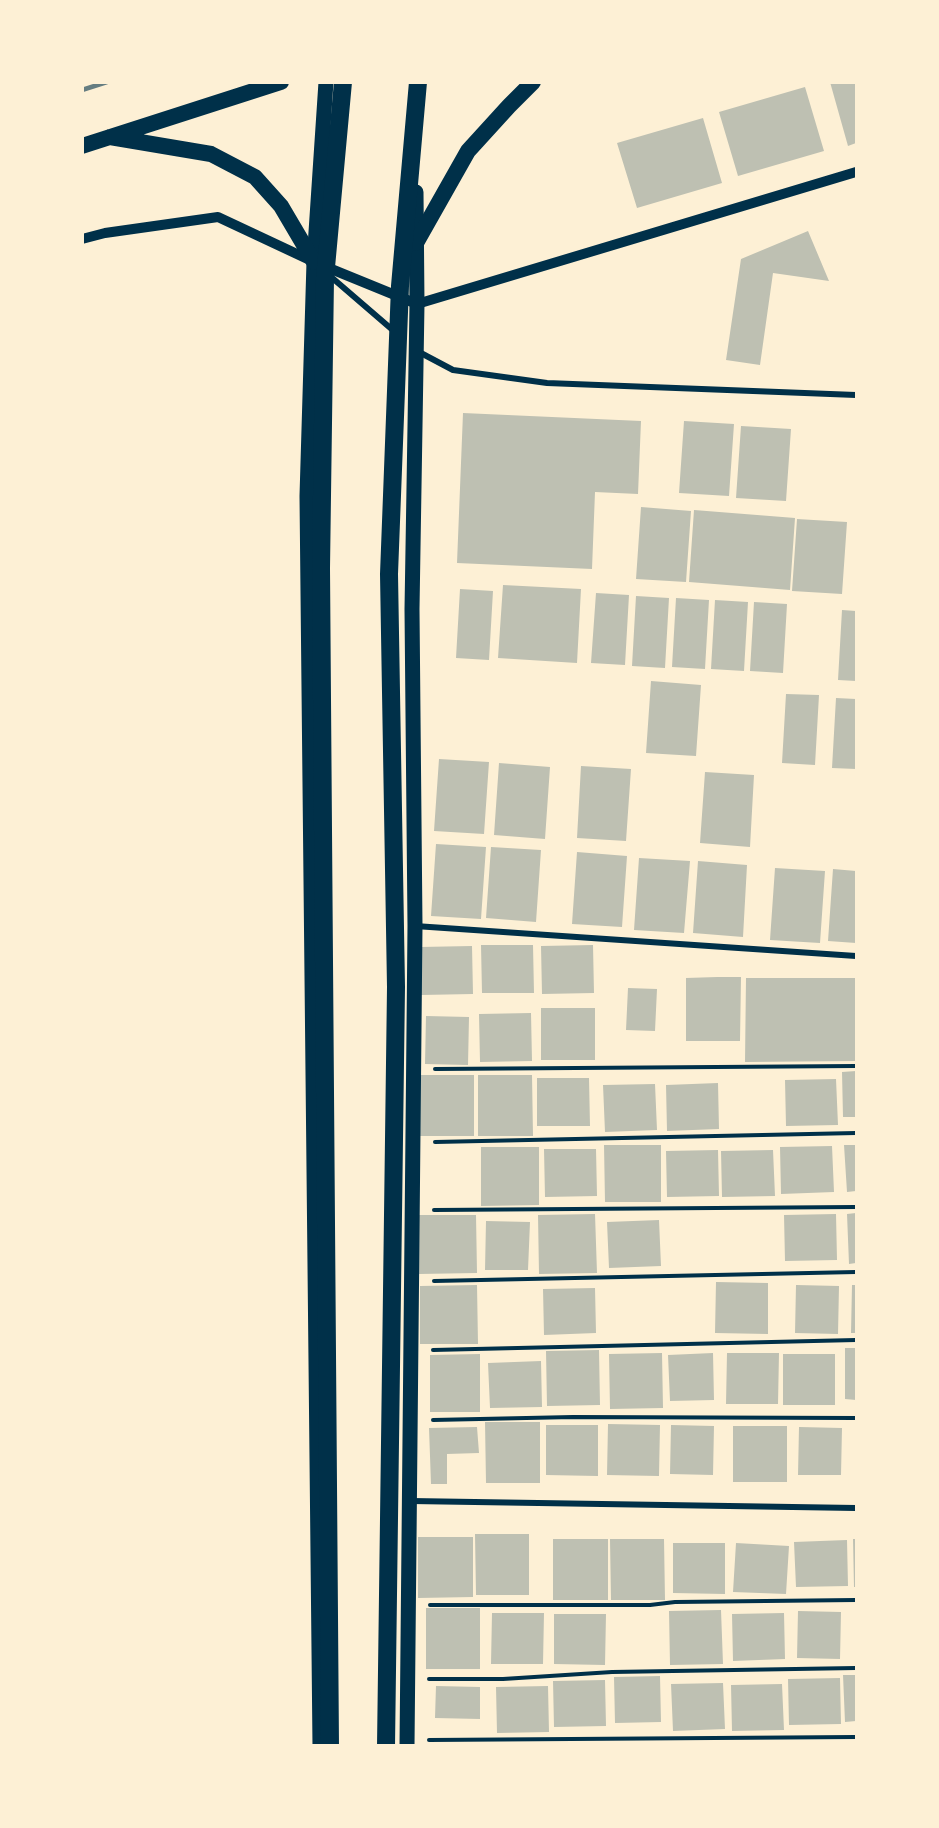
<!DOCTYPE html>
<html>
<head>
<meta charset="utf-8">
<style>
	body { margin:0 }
	#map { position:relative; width:939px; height:1828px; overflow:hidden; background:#fdf0d5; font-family:"Sofia Sans Condensed",sans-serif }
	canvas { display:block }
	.frame { position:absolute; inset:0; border:84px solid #fdf0d5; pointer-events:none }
</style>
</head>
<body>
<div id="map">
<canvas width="939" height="1828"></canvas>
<div class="frame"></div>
</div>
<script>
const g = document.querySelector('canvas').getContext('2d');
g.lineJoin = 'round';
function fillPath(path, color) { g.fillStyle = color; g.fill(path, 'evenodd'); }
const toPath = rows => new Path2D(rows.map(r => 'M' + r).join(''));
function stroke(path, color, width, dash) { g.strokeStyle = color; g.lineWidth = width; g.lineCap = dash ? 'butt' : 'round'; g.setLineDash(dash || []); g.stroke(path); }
const building = toPath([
	[830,82,856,82,856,143,848,146],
	[805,87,824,151,738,176,719,112],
	[703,118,722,183,637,208,617,143],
	[808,231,829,281,773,273,760,365,726,360,741,259],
	[463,413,641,421,638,494,595,492,592,569,457,563],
	[684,421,734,424,729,496,679,493],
	[741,426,791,429,786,501,736,498],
	[641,507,691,511,686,582,636,579],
	[694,510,795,518,790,590,689,582],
	[797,519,847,522,842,594,792,591],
	[503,585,581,589,577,663,498,658],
	[460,589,493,591,489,660,456,658],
	[596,593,629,595,625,665,591,663],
	[636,596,669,598,665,668,632,666],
	[676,598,709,600,705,669,672,667],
	[715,600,748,602,744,671,711,669],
	[754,602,787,604,783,673,750,671],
	[842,610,856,611,856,681,838,680],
	[651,681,701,685,696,756,646,753],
	[786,694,819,695,815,765,782,763],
	[836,698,856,699,856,769,832,768],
	[439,759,489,762,484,834,434,831],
	[499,763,550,767,545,839,494,835],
	[581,766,631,769,626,841,577,838],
	[705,772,754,775,750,847,700,843],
	[436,844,486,847,481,919,431,916],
	[491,847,541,850,536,922,486,918],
	[577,852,627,856,622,927,572,924],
	[639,858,690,861,684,933,634,930],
	[698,861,747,865,743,937,693,933],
	[775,868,825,871,820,943,770,940],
	[833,869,856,871,856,943,828,941],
	[481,945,533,945,534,993,482,993],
	[593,945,594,993,542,994,541,946],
	[472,946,473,994,421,995,420,947],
	[717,977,741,977,740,1041,686,1041,686,978],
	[746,978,856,978,856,1061,745,1062],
	[628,988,657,989,655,1031,626,1030],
	[541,1008,595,1008,595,1060,541,1060],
	[531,1013,532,1061,480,1062,479,1014],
	[426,1016,469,1017,468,1065,425,1064],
	[856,1071,856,1117,843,1117,842,1072],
	[419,1075,474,1075,474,1136,420,1136],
	[478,1075,532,1075,533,1136,478,1136],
	[537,1078,589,1078,590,1126,537,1126],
	[836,1079,838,1125,786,1126,785,1080],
	[718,1083,719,1129,667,1131,666,1085],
	[655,1084,657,1130,605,1132,603,1085],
	[604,1145,661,1145,661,1202,605,1202],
	[844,1145,856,1145,856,1191,847,1192],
	[832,1146,834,1192,781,1194,780,1147],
	[481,1147,539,1147,539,1205,481,1206],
	[544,1149,596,1149,597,1196,545,1197],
	[718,1150,719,1196,667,1197,666,1151],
	[773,1150,775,1196,722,1197,721,1151],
	[856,1213,856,1263,849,1264,847,1214],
	[595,1214,597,1273,539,1274,538,1215],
	[836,1214,837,1260,785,1261,784,1215],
	[419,1215,476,1215,477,1273,419,1274],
	[659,1220,661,1266,609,1268,607,1222],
	[486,1221,530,1222,528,1270,485,1270],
	[716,1282,768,1283,768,1334,715,1333],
	[477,1285,478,1344,420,1344,420,1286],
	[796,1285,839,1286,838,1334,795,1333],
	[852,1285,856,1285,856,1333,851,1333],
	[595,1288,596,1333,544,1335,543,1289],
	[845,1348,856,1348,856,1400,845,1399],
	[599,1350,600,1405,547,1406,546,1351],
	[662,1353,663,1408,610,1409,609,1354],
	[713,1353,714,1400,670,1401,668,1355],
	[727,1353,779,1353,778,1404,726,1404],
	[480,1354,480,1412,430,1412,430,1355],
	[783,1354,835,1354,835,1405,783,1405],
	[541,1361,542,1407,490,1408,488,1363],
	[485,1422,540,1422,540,1483,486,1483],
	[608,1424,660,1425,659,1476,607,1475],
	[546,1425,598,1425,598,1476,546,1475],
	[671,1425,714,1426,713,1475,670,1474],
	[733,1426,787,1426,787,1482,733,1482],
	[477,1427,479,1453,447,1454,447,1484,431,1484,429,1428],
	[799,1427,842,1428,841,1475,798,1475],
	[475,1534,529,1534,529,1595,476,1595],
	[418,1537,473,1537,473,1597,418,1598],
	[553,1539,608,1539,608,1600,553,1600],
	[610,1539,664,1539,665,1600,611,1600],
	[853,1539,856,1539,856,1587,854,1587],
	[847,1540,848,1586,796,1587,794,1542],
	[673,1543,725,1543,725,1594,673,1593],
	[736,1543,789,1546,786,1594,733,1592],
	[426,1608,480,1608,480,1669,426,1669],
	[721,1610,723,1664,670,1665,669,1611],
	[798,1611,841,1612,840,1659,797,1658],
	[492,1613,544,1613,543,1664,491,1664],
	[784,1613,785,1659,733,1661,732,1614],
	[554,1614,606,1614,605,1665,554,1664],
	[843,1675,856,1675,856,1721,845,1722],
	[660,1676,661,1722,615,1723,614,1677],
	[840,1678,841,1724,789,1725,788,1679],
	[605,1680,606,1726,554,1727,553,1681],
	[723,1683,725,1729,673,1731,671,1684],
	[782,1684,784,1730,732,1731,731,1685],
	[436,1686,480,1687,480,1719,435,1718],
	[548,1686,549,1732,497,1733,496,1687]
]);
const path = toPath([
	[435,1069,856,1066],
	[435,1142,856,1133],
	[434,1210,856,1207],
	[434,1281,856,1272],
	[433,1350,856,1340],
	[433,1420,573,1417,856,1418],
	[430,1605,650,1605,675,1602,856,1600],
	[429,1679,503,1679,612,1672,856,1668],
	[429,1740,856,1737]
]);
const minor = toPath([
	[330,276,395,332],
	[419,352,453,370,547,383,856,395],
	[415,926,856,956],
	[411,1501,856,1508]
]);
const tertiary = toPath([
	[82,239,105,233,218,217,314,262,417,304,856,172]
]);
const primary = toPath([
	[320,1746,307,496,314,262,326,82],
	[407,1746,415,926,412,609,417,304,416,192]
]);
const trunk = toPath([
	[110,137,211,154,255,177,281,206,314,262],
	[82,146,281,82],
	[416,243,468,151,509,106,533,82]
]);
const motorway = toPath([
	[330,1746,321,568,325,278,343,82],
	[386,1746,396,987,389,574,400,286,418,82]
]);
const rail = toPath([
	[82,90,107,82]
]);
fillPath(building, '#bec0b2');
stroke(path, '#003049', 4);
stroke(minor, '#003049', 6);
stroke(tertiary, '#003049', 10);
stroke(primary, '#003049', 15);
stroke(trunk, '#003049', 16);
stroke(motorway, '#003049', 18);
stroke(rail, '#657d81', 4.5);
</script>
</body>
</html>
